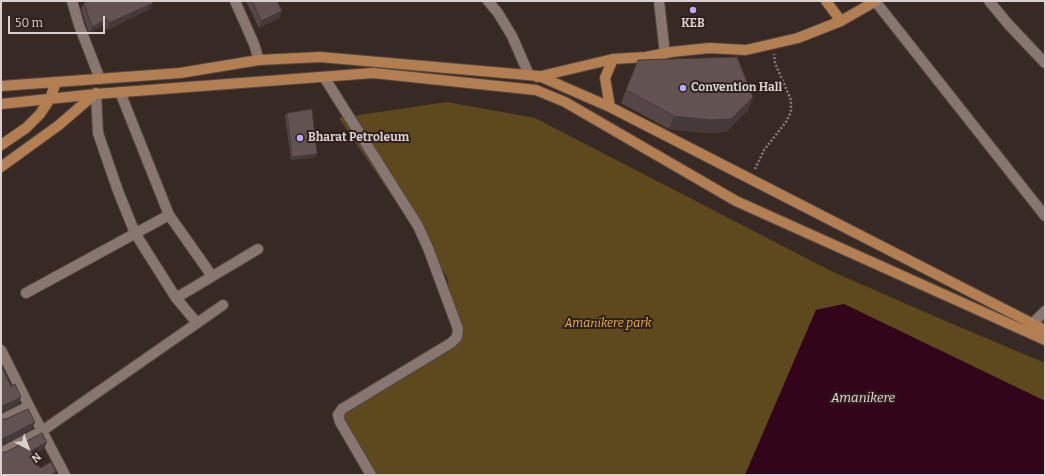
<!DOCTYPE html>
<html>
<head>
<meta charset="utf-8">
<style>
	body { margin:0 }
	#map { position:relative; width:1046px; height:476px; overflow:hidden; background:#372924; font-family:Bitter,serif }
	canvas { display:block }
	.frame { position:absolute; inset:0; border:2px solid #dad1ce; pointer-events:none }
	.north { position:absolute; left:8px; top:428px; width:40px; height:40px; -webkit-text-stroke:3px #2d1f1b; paint-order:stroke; rotate:139deg; font-size:11px; font-weight:700; line-height:16px; text-align:center; color:#dad1ce }
	.north::after { content:''; display:block; margin:auto; width:14px; height:18px; background:#dad1ce; clip-path:polygon(50% 0,100% 100%,50% 72%,0 100%) }
	.scale { position:absolute; left:8px; top:16px; width:97px; height:18px; box-sizing:border-box; border:2px solid #dad1ce; border-top:0; padding-left:5px; font-size:12px; line-height:14px; white-space:nowrap; color:#dad1ce; -webkit-text-stroke:3px #2d1f1b; paint-order:stroke }
</style>
</head>
<body>
<div id="map">
<canvas width="1046" height="476"></canvas>
<div class="frame"></div>
<div class="north">N</div>
<div class="scale">50 m</div>
</div>
<script>
const g = document.querySelector('canvas').getContext('2d');
g.lineJoin = 'round';
function fillPath(path, color) { g.fillStyle = color; g.fill(path, 'evenodd'); }
const toPath = rows => new Path2D(rows.map(r => 'M' + r).join(''));
function stroke(path, color, width, dash) { g.strokeStyle = color; g.lineWidth = width; g.lineCap = dash ? 'butt' : 'round'; g.setLineDash(dash || []); g.stroke(path); }
function write(font, color, halo, rows, align = 'center') {
  g.font = font + ' Bitter,serif'; g.lineWidth = 4; g.setLineDash([]); g.textBaseline = 'middle'; g.strokeStyle = halo; g.fillStyle = color; for (const [text, x, y, turn = 0] of rows) {
    g.save(); g.translate(x, y); g.rotate((+turn || 0) * Math.PI / 180); g.textAlign = isNaN(turn) ? turn : align; if (halo) g.strokeText(text, 0, 0); g.fillText(text, 0, 0); g.restore();
  }
}
const green = toPath([
	[447,102,535,118,831,271,943,320,1045,363,1045,401,844,304,816,310,745,475,369,475,331,413,458,337,447,277,339,118]
]);
const water = toPath([
	[844,304,1045,401,1045,475,745,475,816,310]
]);
const path = toPath([
	[755,169,764,150,786,122,791,112,791,100,775,63,774,54]
]);
const minor = toPath([
	[72,1,79,25,100,79],
	[235,1,254,44,259,60],
	[488,1,498,13,512,36,529,75],
	[659,1,665,54],
	[875,1,1045,216],
	[989,1,1009,25,1045,63],
	[324,77,418,226,428,248,458,329,457,337,451,343,342,409,338,415,340,422,371,475],
	[96,94,98,133,118,191,135,233,176,298,197,323],
	[169,215,212,276],
	[26,293,169,215,120,92],
	[176,298,258,249],
	[1029,331,1032,324,1045,311],
	[1,350,29,406,65,475],
	[1,420,29,406],
	[1,453,42,431,223,305]
]);
const major = toPath([
	[826,1,841,21],
	[537,77,613,59,646,57,671,52,709,48,746,50,798,38,841,21,876,1],
	[1,86,180,73,259,60,320,57,539,76,610,107,1045,330],
	[1,104,96,94,373,73,536,90,565,102,736,201,1045,340],
	[610,107,605,78,613,59],
	[1,145,26,128,40,114,50,99,56,82],
	[1,167,59,125,96,93]
]);
const wall = toPath([
	[246,1,277,1,279,18,259,28],
	[84,3,150,9,107,30,104,25,89,33,81,9],
	[626,90,753,97,748,110,726,132,705,133,669,129,621,103],
	[287,113,317,154,316,157,291,160,285,116]
]);
const shadedWall = toPath([
	[153,3,150,9,107,30,109,23],
	[282,11,279,18,259,28,261,21],
	[107,19,104,25,89,33,92,27],
	[753,97,748,110,726,132,705,133,669,129,674,116],
	[317,154,316,157,291,160,292,157],
	[21,397,19,404,1,413,1,407],
	[35,422,32,429,1,446,1,440],
	[47,442,44,449,28,458,31,451],
	[56,472,55,475,50,475]
]);
const building = toPath([
	[87,1,152,1,153,3,109,23,107,19,92,27,84,3,87,1],
	[252,1,277,1,282,11,261,21,252,1],
	[737,57,753,97,731,119,710,120,674,116,626,90,638,60,737,57],
	[312,109,317,154,292,157,287,113,312,109],
	[1,365,11,386,15,384,21,397,1,407,1,365],
	[28,409,35,422,1,440,1,419,6,419,28,409],
	[42,433,47,442,31,451,40,468,51,462,56,472,50,475,1,475,1,452,6,452,42,433]
]);
const markers = [
	[693,10,4,"#b8abf7"],
	[683,88,4,"#b8abf7"],
	[300,138,4,"#b8abf7"]
];
const poiNames = [
	["KEB",693,24,"center"],
	["Convention Hall",691,88],
	["Bharat Petroleum",308,138]
];
const parkNames = [
	["Amanikere park",608,324]
];
const waterNames = [
	["Amanikere",863,398]
];
fillPath(green, '#5e491d');
fillPath(water, '#33051b');
stroke(minor, '#534743', 12);
stroke(major, '#534743', 12);
stroke(path, '#897d79', 2.5, [2, 2]);
stroke(minor, '#887771', 10);
stroke(major, '#b37f50', 10);
fillPath(wall, '#554747');
fillPath(shadedWall, '#453939');
fillPath(building, '#635252');
stroke(building, '#453939', 1);
for (const [x, y, r, color] of markers) { const dot = new Path2D(); dot.arc(x, y, r, 0, 2 * Math.PI); g.fillStyle = color; g.fill(dot); stroke(dot, '#2d1f1b', 1.5); }
write('bold 12px', '#dad1ce', '#2d1f1b', poiNames, 'left');
write('italic 12px', '#f0b524', '#2d1f1b', parkNames);
write('italic 13px', '#f2d7e0', '#2d1f1b', waterNames);
</script>
</body>
</html>
